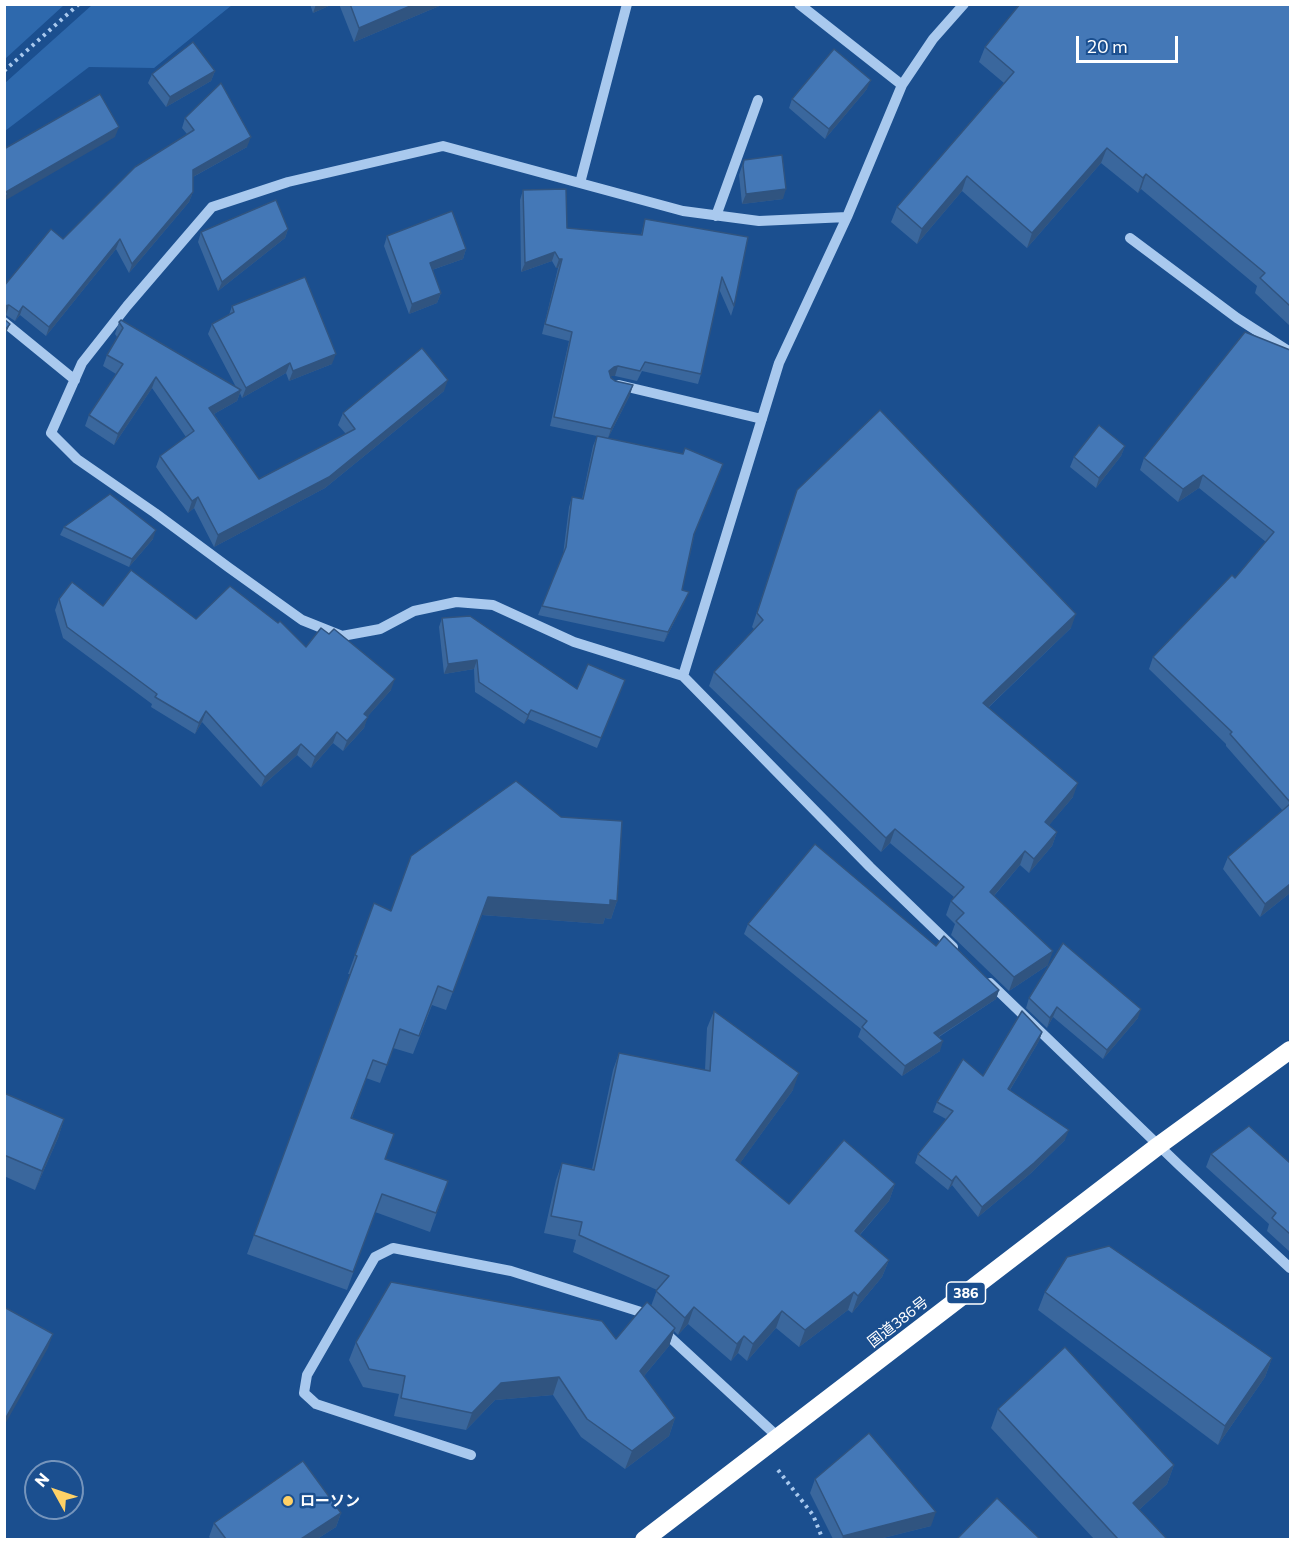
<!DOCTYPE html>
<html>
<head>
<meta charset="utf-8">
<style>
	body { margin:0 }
	#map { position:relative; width:1295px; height:1544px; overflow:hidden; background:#1b4f8f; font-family:Commissioner,sans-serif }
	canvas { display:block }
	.frame { position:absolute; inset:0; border:6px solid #fff; pointer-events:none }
	.north { position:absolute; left:24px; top:1460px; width:60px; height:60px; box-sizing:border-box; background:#1b4f8f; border:2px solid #7695bc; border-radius:50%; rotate:310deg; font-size:16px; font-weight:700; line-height:24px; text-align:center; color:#fff }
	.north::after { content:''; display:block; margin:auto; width:21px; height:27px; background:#ffd166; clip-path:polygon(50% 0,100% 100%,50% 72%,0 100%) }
	.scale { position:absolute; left:1076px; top:36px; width:102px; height:27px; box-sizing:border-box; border:3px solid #fff; border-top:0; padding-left:8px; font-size:18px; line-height:21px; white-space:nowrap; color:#fff; -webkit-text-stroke:4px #1b4f8f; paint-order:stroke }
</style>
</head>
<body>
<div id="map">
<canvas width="1295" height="1544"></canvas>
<div class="frame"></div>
<div class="north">N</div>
<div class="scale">20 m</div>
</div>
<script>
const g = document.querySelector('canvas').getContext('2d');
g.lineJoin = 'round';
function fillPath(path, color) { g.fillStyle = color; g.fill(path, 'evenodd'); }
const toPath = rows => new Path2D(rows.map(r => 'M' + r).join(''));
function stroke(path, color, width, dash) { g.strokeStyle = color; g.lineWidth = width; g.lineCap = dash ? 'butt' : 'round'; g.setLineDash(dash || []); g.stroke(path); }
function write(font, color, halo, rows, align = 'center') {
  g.font = font + ' Commissioner,"Noto Sans JP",sans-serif'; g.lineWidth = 5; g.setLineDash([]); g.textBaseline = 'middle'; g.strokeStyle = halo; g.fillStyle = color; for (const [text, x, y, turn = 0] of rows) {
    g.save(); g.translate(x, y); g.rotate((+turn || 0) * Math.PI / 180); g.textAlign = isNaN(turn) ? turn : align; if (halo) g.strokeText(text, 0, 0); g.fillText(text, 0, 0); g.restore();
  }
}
const green = toPath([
	[5,4,64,4,64,5,5,59],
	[92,5,232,5,154,68,89,67,5,131,5,83]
]);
const path = toPath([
	[4,71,79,4],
	[778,1470,813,1515,823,1540]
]);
const minor = toPath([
	[799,4,902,85],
	[580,183,627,4],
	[716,216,758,100],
	[1130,238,1237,318,1290,352],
	[4,322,75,380],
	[619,385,762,419],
	[683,676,574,642,493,605,456,602,414,611,380,629,342,636,302,620,228,567,155,513,77,459,51,433,82,363,127,306,212,207,288,182,443,146,683,211,759,221,847,217],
	[953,947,870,867,683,676,779,363,847,217,902,85,933,39,964,4],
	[990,983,1180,1166,1290,1268],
	[661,1329,778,1437],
	[471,1455,316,1404,304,1393,307,1375,375,1257,393,1248,511,1271,644,1313,650,1319]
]);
const highway = toPath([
	[644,1540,1158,1146,1290,1050]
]);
const wall = toPath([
	[310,4,333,4,313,13],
	[339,4,444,4,354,42],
	[1290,4,1290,326,1255,293,1257,286,1141,189,1138,193,1101,163,1027,248,962,191,917,244,891,222,897,207,1004,83,979,62,985,47],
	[215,71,211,81,166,107,148,83,152,74],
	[867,89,825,139,789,108,792,99],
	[185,118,247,147,193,177,193,192,189,202,129,273,116,249,46,336,20,315,15,321,6,315,4,315,4,286,63,239,187,134,182,128],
	[744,160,783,199,742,204,739,175],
	[523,190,567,228,641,235,645,219,748,237,734,306,731,316,719,289,701,374,698,384,642,371,637,381,615,376,610,376,611,378,630,395,608,438,694,536,682,590,685,601,664,642,538,615,563,555,569,507,572,497,582,499,593,446,597,436,550,426,569,341,542,334,558,268,556,268,552,261,521,272,520,200],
	[288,229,285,238,218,291,198,242,201,232],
	[387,236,466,249,463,259,432,270,441,293,437,303,409,314,384,246],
	[232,306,332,364,289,381,286,373,242,398,240,393,237,401,214,414,259,479,346,434,338,425,343,413,444,391,325,488,214,547,194,508,188,513,156,467,160,456,186,437,152,388,114,445,85,426,89,415,116,374,103,366,107,355,117,337,115,334,119,322,236,387,208,334,212,324,229,315],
	[1290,350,1290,893,1260,917,1223,869,1228,857,1283,811,1226,746,1226,744,1149,669,1153,657,1235,578,1266,542,1199,488,1178,502,1140,470,1144,458],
	[1125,446,1121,456,1096,488,1070,467,1074,457],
	[797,490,1071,628,988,708,1073,797,1049,825,1057,832,1052,846,1029,873,1020,865,994,896,1048,965,1009,991,951,935,955,924,946,915,951,901,954,897,890,843,881,852,709,686,714,672,754,629,752,627],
	[64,527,153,539,129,567,60,535],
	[59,599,196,619,306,647,391,690,367,717,364,728,343,751,333,743,311,768,297,755,261,787,202,722,195,734,151,707,152,704,63,638,55,610],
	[442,618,577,689,621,689,597,748,528,719,524,724,475,692,474,669,444,674,439,627],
	[617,901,611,919,605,918,603,924,482,915,446,1010,432,1005,413,1054,393,1048,380,1083,366,1078,352,1118,385,1159,448,1181,430,1232,375,1212,347,1290,247,1254,350,974,348,974,374,903,391,911],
	[748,924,936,946,999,990,996,999,939,1037,940,1051,902,1076,858,1037,861,1029,744,934],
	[1029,998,1138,1018,1103,1059,1053,1017,1047,1028,1026,1008],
	[714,1011,793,1090,740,1163,789,1204,895,1184,889,1201,860,1235,889,1260,882,1277,852,1313,848,1310,799,1347,776,1328,747,1361,738,1353,731,1361,688,1324,678,1335,674,1331,669,1346,644,1376,675,1418,669,1436,625,1469,581,1437,553,1395,495,1400,466,1430,394,1416,399,1394,363,1387,349,1360,356,1342,616,1339,651,1306,657,1290,573,1252,576,1240,544,1233,556,1180,562,1163,592,1169,613,1070,619,1053,705,1070,707,1028],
	[1042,1032,1039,1041,1010,1090,1065,1140,1031,1173,978,1217,952,1185,948,1190,915,1163,918,1154,946,1119,933,1112,937,1102,983,1076],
	[4,1093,64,1119,58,1138,35,1190,4,1176],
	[1211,1154,1290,1163,1290,1252,1267,1231,1269,1224,1206,1167],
	[1045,1292,1272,1358,1265,1377,1218,1445,1038,1310],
	[998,1409,1174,1465,1167,1484,1139,1510,1167,1539,1094,1539,991,1428],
	[815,1479,931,1526,879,1539,833,1539,810,1493],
	[341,1513,336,1527,317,1539,211,1539,209,1537,214,1523]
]);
const shadedWall = toPath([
	[316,4,333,4,313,13],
	[415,4,444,4,354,42,359,28],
	[215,71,211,81,166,107,170,97],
	[871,80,867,89,825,139,829,129],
	[119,127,115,137,6,200,4,204,4,197,6,192],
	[251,137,247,147,189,179,193,170],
	[1107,148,1101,163,1027,248,1032,233],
	[1146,174,1141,189,1138,193,1143,178],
	[967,176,962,191,917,244,922,229],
	[786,189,783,199,742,204,746,194],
	[193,192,189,202,129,273,132,264],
	[288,229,285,238,218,291,222,282],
	[120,239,116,249,46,336,49,327],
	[466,249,463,259,426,272,430,263],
	[555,252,552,261,521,272,525,263],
	[559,259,562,259,558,268,556,268],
	[441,293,437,303,409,314,412,304],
	[9,305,6,315,4,315,4,306],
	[23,306,20,315,15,321,19,312],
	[10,324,6,333,4,336,4,331],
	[336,354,332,364,289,381,293,371],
	[290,363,286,373,242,398,246,388],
	[618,366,615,376,610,376,609,371,614,367],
	[156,377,152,388,114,445,118,434],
	[448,380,444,391,325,488,214,547,218,535],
	[633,385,630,395,608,438,611,429],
	[241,390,237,401,205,419,209,408],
	[1125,446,1121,456,1096,488,1099,478],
	[1203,475,1199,488,1178,502,1183,489],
	[198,497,194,508,188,513,192,501],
	[156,530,153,539,129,567,132,559],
	[689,592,685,601,664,642,668,632],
	[1076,614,1071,628,978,717,983,703],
	[477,660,474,669,444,674,448,664],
	[395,679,391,690,360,725,364,714],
	[531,710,528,719,524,724,528,715],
	[206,711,202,722,195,734,199,723],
	[368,717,364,728,343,751,347,741],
	[337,732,333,743,311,768,315,757],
	[301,744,297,755,261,787,265,777],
	[1078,783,1073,797,1040,836,1045,822],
	[895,829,890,843,881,852,886,838],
	[1057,832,1052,846,1029,873,1034,859],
	[1025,851,1020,865,985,906,990,892],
	[1290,884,1290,893,1260,917,1265,904],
	[488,897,610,900,617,901,611,919,605,918,603,924,482,915,446,1010],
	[1053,951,1048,965,1009,991,1014,977],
	[999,990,996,999,930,1042,934,1033],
	[1057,1007,1053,1017,1047,1028,1050,1018],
	[1141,1009,1138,1018,1103,1059,1107,1050],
	[1042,1032,1039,1041,1005,1098,1008,1089],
	[943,1041,940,1051,902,1076,905,1066],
	[799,1073,793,1090,730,1177,736,1160],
	[64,1119,58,1138,35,1190,42,1171],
	[1069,1130,1065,1140,1031,1173,978,1217,982,1207],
	[956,1176,952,1185,948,1190,952,1181],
	[895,1184,889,1201,848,1248,855,1231],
	[889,1260,882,1277,852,1313,858,1296],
	[854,1292,848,1310,799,1347,805,1330],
	[694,1307,688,1324,678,1335,685,1318],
	[782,1311,776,1328,747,1361,753,1344],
	[675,1328,669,1346,633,1389,640,1371],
	[53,1334,48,1348,4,1426,4,1421],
	[744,1336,738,1353,731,1361,737,1344],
	[1272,1358,1265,1377,1218,1445,1225,1426],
	[559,1377,553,1395,495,1400,466,1430,472,1413,501,1383],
	[675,1418,669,1436,625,1469,632,1451],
	[1174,1465,1167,1484,1127,1521,1133,1503],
	[936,1512,931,1526,879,1539,842,1539,843,1536],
	[341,1513,336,1527,317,1539,301,1539]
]);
const building = toPath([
	[350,4,415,4,359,28,350,4],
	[1020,4,1290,4,1290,306,1260,278,1265,273,1146,174,1143,178,1107,148,1032,233,967,176,922,229,897,207,1014,72,985,47,1020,4],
	[193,42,215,71,170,97,152,74,193,42],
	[834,49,871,80,829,129,792,99,834,49],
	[221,83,251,137,193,170,193,192,132,264,120,239,49,327,23,306,19,312,9,305,4,306,4,286,51,229,63,239,135,167,194,130,185,118,221,83],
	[100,94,119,127,6,192,8,194,4,197,4,149,100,94],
	[782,155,786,189,746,194,743,165,744,160,782,155],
	[566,189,567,228,642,235,645,219,748,237,734,306,722,277,701,374,645,362,640,371,618,366,614,367,609,371,611,378,615,381,633,385,611,429,554,417,572,332,545,324,562,259,559,259,555,252,525,263,523,190,566,189],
	[276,200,288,229,222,282,201,232,276,200],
	[452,211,466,249,430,263,441,293,412,304,387,236,452,211],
	[305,277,336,354,293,371,290,363,246,388,212,324,234,312,232,306,305,277],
	[4,319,10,324,4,331,4,319],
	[121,320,241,390,209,408,259,479,355,429,343,413,422,348,448,380,329,477,218,535,198,497,192,501,160,456,194,431,156,377,118,434,89,415,123,364,107,355,123,328,119,322,121,320],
	[1245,332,1290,350,1290,802,1230,734,1232,732,1153,657,1232,575,1235,578,1274,532,1203,475,1183,489,1144,458,1245,332],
	[880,410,1076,614,983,703,1078,783,1045,822,1057,832,1034,859,1025,851,990,892,1053,951,1014,977,956,921,964,913,951,901,964,887,895,829,886,838,714,672,763,620,757,613,797,490,880,410],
	[1099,425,1125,446,1099,478,1074,457,1099,425],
	[597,436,683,454,685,448,723,464,694,534,682,590,689,592,668,632,542,606,566,547,572,497,583,499,597,436],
	[110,494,156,530,132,559,64,527,110,494],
	[131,570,196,619,230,586,278,623,280,621,306,647,321,628,329,634,334,629,395,679,364,714,368,717,347,741,337,732,315,757,301,744,265,777,206,711,199,723,155,697,157,694,67,627,59,599,72,582,103,606,131,570],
	[470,616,577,689,588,664,625,680,601,738,531,710,528,715,479,682,477,660,448,664,442,618,470,616],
	[516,781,561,817,622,821,617,901,610,900,610,905,488,897,453,992,438,986,419,1036,400,1029,387,1065,373,1060,351,1118,394,1134,385,1159,448,1181,436,1213,382,1194,353,1272,254,1235,357,956,355,955,374,903,391,911,411,856,516,781],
	[1290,804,1290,884,1265,904,1228,857,1290,804],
	[815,844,936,946,944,936,999,990,934,1033,943,1041,905,1066,862,1027,867,1021,748,924,815,844],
	[1063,943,1141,1009,1107,1050,1057,1007,1050,1018,1029,998,1063,943],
	[714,1011,799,1073,736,1160,789,1204,844,1140,895,1184,855,1231,889,1260,858,1296,854,1292,805,1330,782,1311,753,1344,744,1336,737,1344,694,1307,685,1318,656,1291,669,1276,579,1235,582,1222,551,1216,562,1163,594,1170,619,1053,710,1071,714,1011],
	[1022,1011,1042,1032,1008,1089,1069,1130,1034,1163,982,1207,956,1176,952,1181,918,1154,953,1111,937,1102,963,1059,983,1076,1022,1011],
	[4,1093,64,1119,42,1171,4,1155,4,1093],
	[1249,1126,1290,1163,1290,1234,1272,1218,1276,1213,1211,1154,1249,1126],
	[1109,1246,1272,1358,1225,1426,1045,1292,1067,1257,1109,1246],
	[391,1282,602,1321,616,1339,647,1302,675,1328,640,1371,675,1418,632,1451,587,1419,559,1377,501,1383,472,1413,401,1398,405,1376,369,1369,356,1342,391,1282],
	[4,1307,53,1334,4,1421,4,1307],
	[1065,1347,1174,1465,1133,1503,1167,1539,1118,1539,998,1409,1065,1347],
	[869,1433,936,1512,843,1536,815,1479,869,1433],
	[303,1461,341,1513,301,1539,226,1539,214,1523,303,1461],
	[997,1498,1040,1539,957,1539,997,1498]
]);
const markers = [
	[288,1501,6,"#ffd166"]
];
const shields = [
	[966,1293,39]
];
const shieldNames = [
	["386",966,1293]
];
const streetNames = [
	["国道386号",898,1322,-38]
];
const poiNames = [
	["ローソン",300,1501]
];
fillPath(green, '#2e69ad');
stroke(path, '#a9c9ee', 4, [3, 4.5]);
stroke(minor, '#a9c9ee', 10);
stroke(highway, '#fff', 18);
fillPath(wall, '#3a679d');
fillPath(shadedWall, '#305480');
fillPath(building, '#4478b7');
stroke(building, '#305480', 1.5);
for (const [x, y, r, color] of markers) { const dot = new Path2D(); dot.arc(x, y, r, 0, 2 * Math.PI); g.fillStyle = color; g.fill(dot); stroke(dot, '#1b4f8f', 2); }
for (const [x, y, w] of shields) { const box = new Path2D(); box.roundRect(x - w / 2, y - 11, w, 22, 4.5); g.fillStyle = '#1b4f8f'; g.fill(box); stroke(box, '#fff', 1.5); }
write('bold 14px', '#fff', null, shieldNames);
write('15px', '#fff', '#1b4f8f', streetNames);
write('bold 15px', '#fff', '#1b4f8f', poiNames, 'left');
</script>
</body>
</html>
